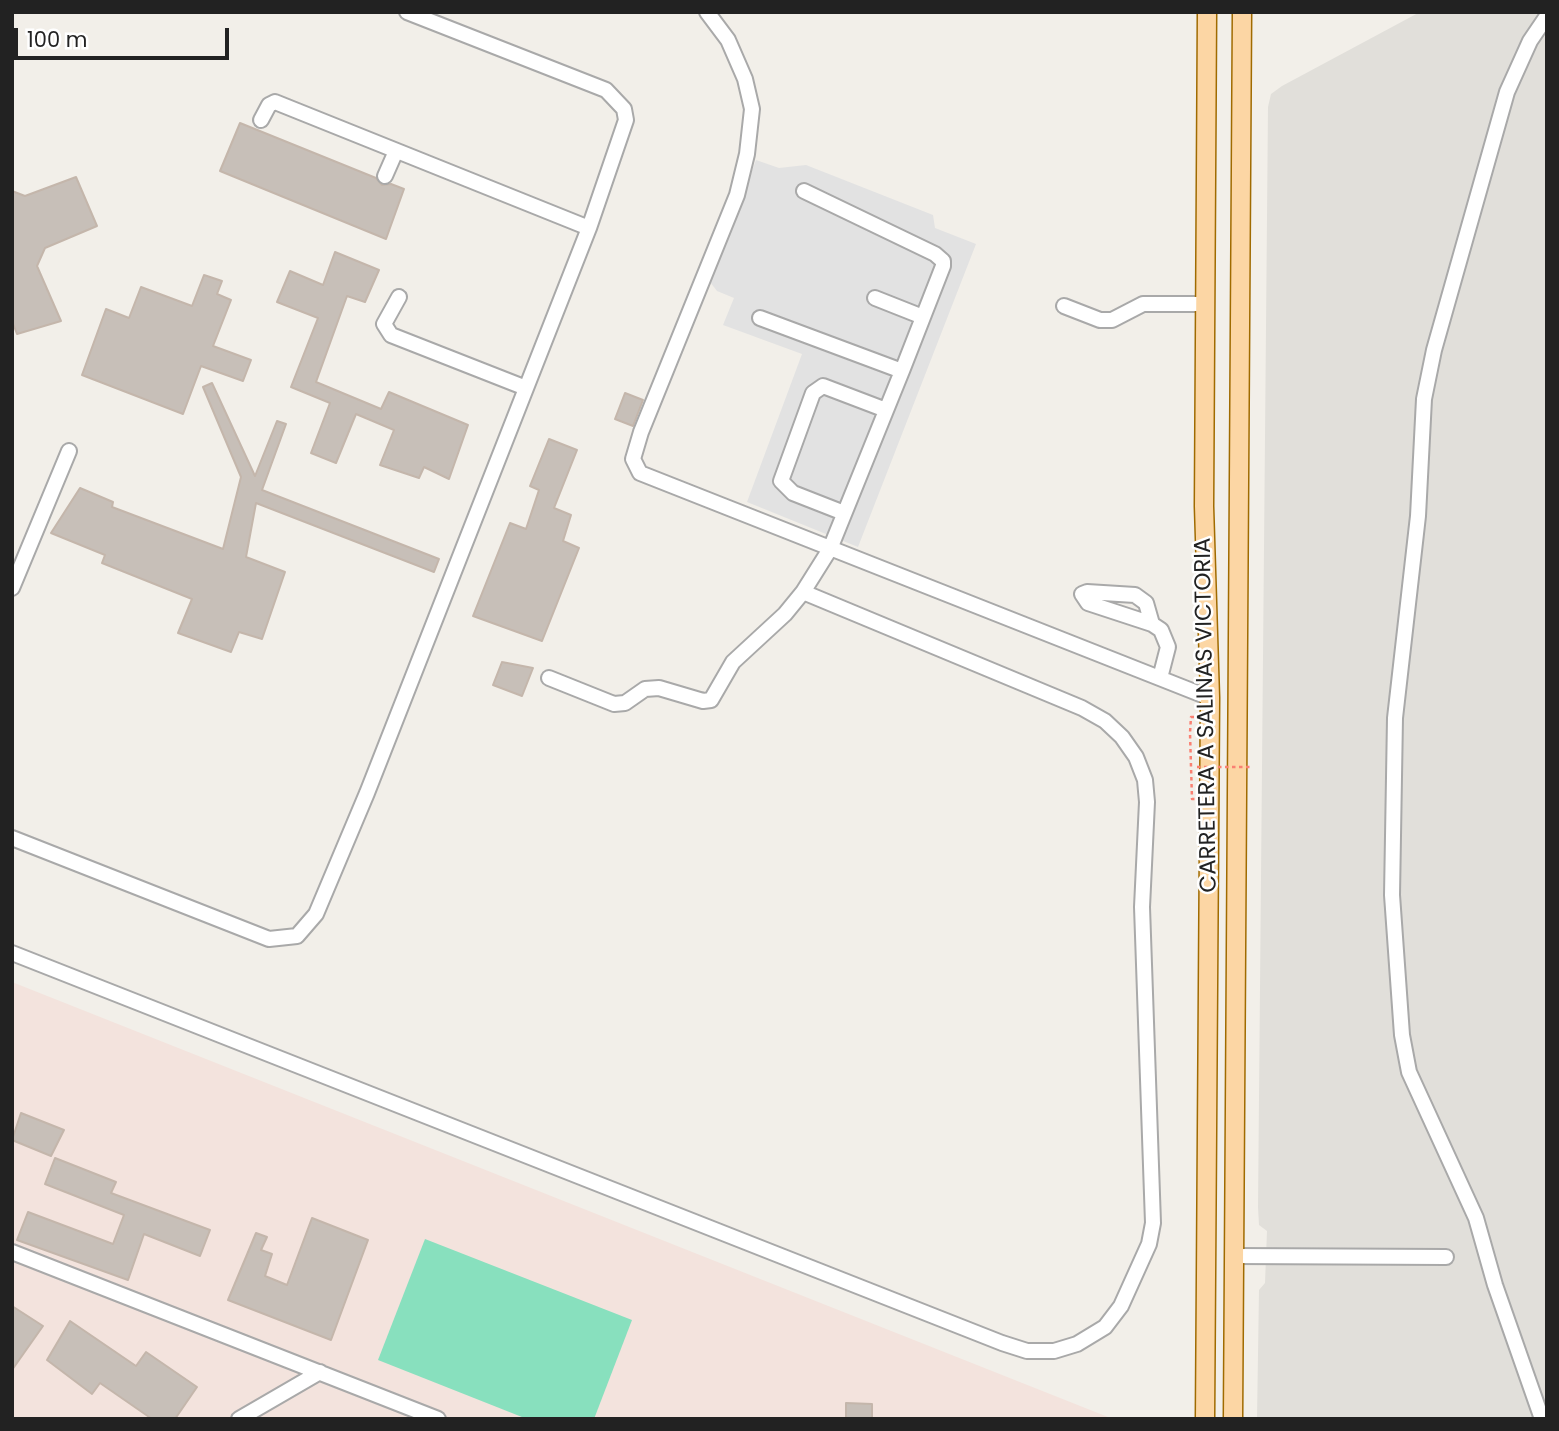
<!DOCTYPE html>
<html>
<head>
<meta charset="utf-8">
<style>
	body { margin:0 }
	#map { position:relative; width:1559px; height:1431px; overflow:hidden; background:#f2efe9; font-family:Poppins,sans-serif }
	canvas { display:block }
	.frame { position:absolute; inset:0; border:14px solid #222; pointer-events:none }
	.scale { position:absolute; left:14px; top:28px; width:215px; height:32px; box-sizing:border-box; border:4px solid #222; border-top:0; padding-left:9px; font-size:21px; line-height:24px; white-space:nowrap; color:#222; -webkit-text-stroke:5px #fff; paint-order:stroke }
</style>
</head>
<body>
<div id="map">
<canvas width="1559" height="1431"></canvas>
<div class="frame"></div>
<div class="scale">100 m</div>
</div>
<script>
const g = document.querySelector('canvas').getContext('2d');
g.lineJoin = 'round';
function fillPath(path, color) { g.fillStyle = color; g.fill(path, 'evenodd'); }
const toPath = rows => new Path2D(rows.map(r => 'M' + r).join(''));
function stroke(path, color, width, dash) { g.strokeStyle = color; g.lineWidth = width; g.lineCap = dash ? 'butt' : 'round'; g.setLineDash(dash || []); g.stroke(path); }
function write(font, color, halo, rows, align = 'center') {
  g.font = font + ' Poppins,sans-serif'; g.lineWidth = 5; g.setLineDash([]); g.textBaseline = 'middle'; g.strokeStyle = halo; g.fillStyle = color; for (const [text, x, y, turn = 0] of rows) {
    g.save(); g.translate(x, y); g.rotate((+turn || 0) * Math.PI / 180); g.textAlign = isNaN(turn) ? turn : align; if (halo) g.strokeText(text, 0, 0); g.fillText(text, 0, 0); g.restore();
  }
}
const military = toPath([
	[12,982,1113,1419,12,1419]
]);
const airport = toPath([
	[1420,12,1547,12,1547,1419,1257,1419,1259,1290,1265,1283,1267,1231,1259,1225,1258,1207,1268,107,1271,94,1282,86]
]);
const pitch = toPath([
	[425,1239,632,1320,594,1419,527,1419,378,1360]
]);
const parking = toPath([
	[756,160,779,168,806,165,933,215,935,228,976,244,858,547,747,502,802,354,723,325,734,298,717,291,710,282]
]);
const building = toPath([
	[240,123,376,178,382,185,391,184,404,189,386,239,220,171,240,123],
	[76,177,97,226,45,248,37,266,61,321,17,334,12,321,12,191,25,196,76,177],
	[335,252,379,270,365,302,347,296,316,382,381,409,389,392,468,425,449,479,424,467,419,478,380,465,394,430,356,414,336,463,311,453,330,403,291,387,318,318,277,302,290,271,323,285,335,252],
	[204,275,222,281,217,294,231,300,213,346,251,360,243,381,201,366,183,414,82,375,106,309,129,318,141,287,192,306,204,275],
	[212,383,255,476,277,421,286,424,262,490,439,559,434,572,256,503,246,557,285,572,262,639,239,632,231,652,178,633,192,599,102,563,105,555,51,533,80,488,113,502,112,507,223,549,241,477,203,387,212,383],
	[625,393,643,400,633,426,615,419,625,393],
	[549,439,577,450,554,508,571,515,563,541,579,548,542,641,473,616,510,523,526,529,539,490,530,486,549,439],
	[502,662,533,668,522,696,493,685,502,662],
	[21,1113,64,1130,51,1156,12,1140,21,1113],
	[55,1158,116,1182,111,1193,210,1230,200,1256,144,1234,128,1280,17,1240,28,1212,113,1244,124,1215,45,1184,55,1158],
	[312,1218,368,1240,331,1340,228,1300,256,1233,267,1237,261,1250,272,1254,265,1276,287,1285,312,1218],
	[12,1306,43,1326,12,1370,12,1306],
	[70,1321,136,1366,146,1352,197,1387,175,1419,152,1419,100,1383,92,1394,47,1360,70,1321],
	[846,1403,872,1404,872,1419,846,1419,846,1403]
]);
const path = toPath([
	[1194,717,1191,717,1190,733,1192,799,1195,799]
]);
const minor = toPath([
	[707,12,728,40,745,79,752,109,747,154,737,195,641,432,633,459,640,473,1210,698],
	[261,120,269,105,275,102,589,228],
	[385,176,396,151],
	[399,297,384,324,391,335,526,388],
	[875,298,923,317],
	[1064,306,1100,320,1112,320,1143,304,1205,304],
	[760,318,902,371,943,266,943,261,935,254,804,191],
	[844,513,793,493,781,481,813,393,823,386,886,410],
	[12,588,69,451],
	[1152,624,1146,603,1135,595,1087,592,1082,594,1088,603,1152,624,1161,630,1168,647,1160,678],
	[549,678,614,704,625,703,645,689,659,688,703,701,711,700,733,662,785,614,803,592,830,549,902,371],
	[12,838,269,939,297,936,316,914,367,793,589,228,626,120,624,109,606,90,407,12],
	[12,953,1002,1343,1027,1351,1054,1351,1077,1344,1105,1327,1121,1306,1149,1244,1153,1223,1142,907,1147,802,1145,780,1136,757,1122,737,1105,721,1082,708,803,592],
	[12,1252,438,1419],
	[1234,1256,1446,1257],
	[239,1419,320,1372],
	[1542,1419,1495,1285,1476,1218,1409,1072,1402,1035,1392,895,1395,718,1418,516,1424,399,1434,350,1507,92,1530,41,1547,16]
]);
const major = toPath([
	[1205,1419,1210,698,1204,506,1207,12],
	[1233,1419,1242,12]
]);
const pathBridge = toPath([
	[1197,767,1252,767]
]);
const streetNames = [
	["CARRETERA A SALINAS VICTORIA",1207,715,-91]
];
fillPath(military, '#f3e3dd');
fillPath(airport, '#e1dfda');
fillPath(pitch, '#88e0be');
fillPath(parking, '#e2e2e2');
fillPath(building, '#c7bfb8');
stroke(building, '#c4b6ab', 2);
stroke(minor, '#a9a9a9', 18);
stroke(major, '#a06b00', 21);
stroke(path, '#fa8072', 2.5, [3.5, 3.5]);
stroke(minor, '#fff', 14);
stroke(major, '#fcd6a4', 18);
stroke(pathBridge, '#fa8072', 2.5, [3.5, 3.5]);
write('23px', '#222', '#fff', streetNames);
</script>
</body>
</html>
